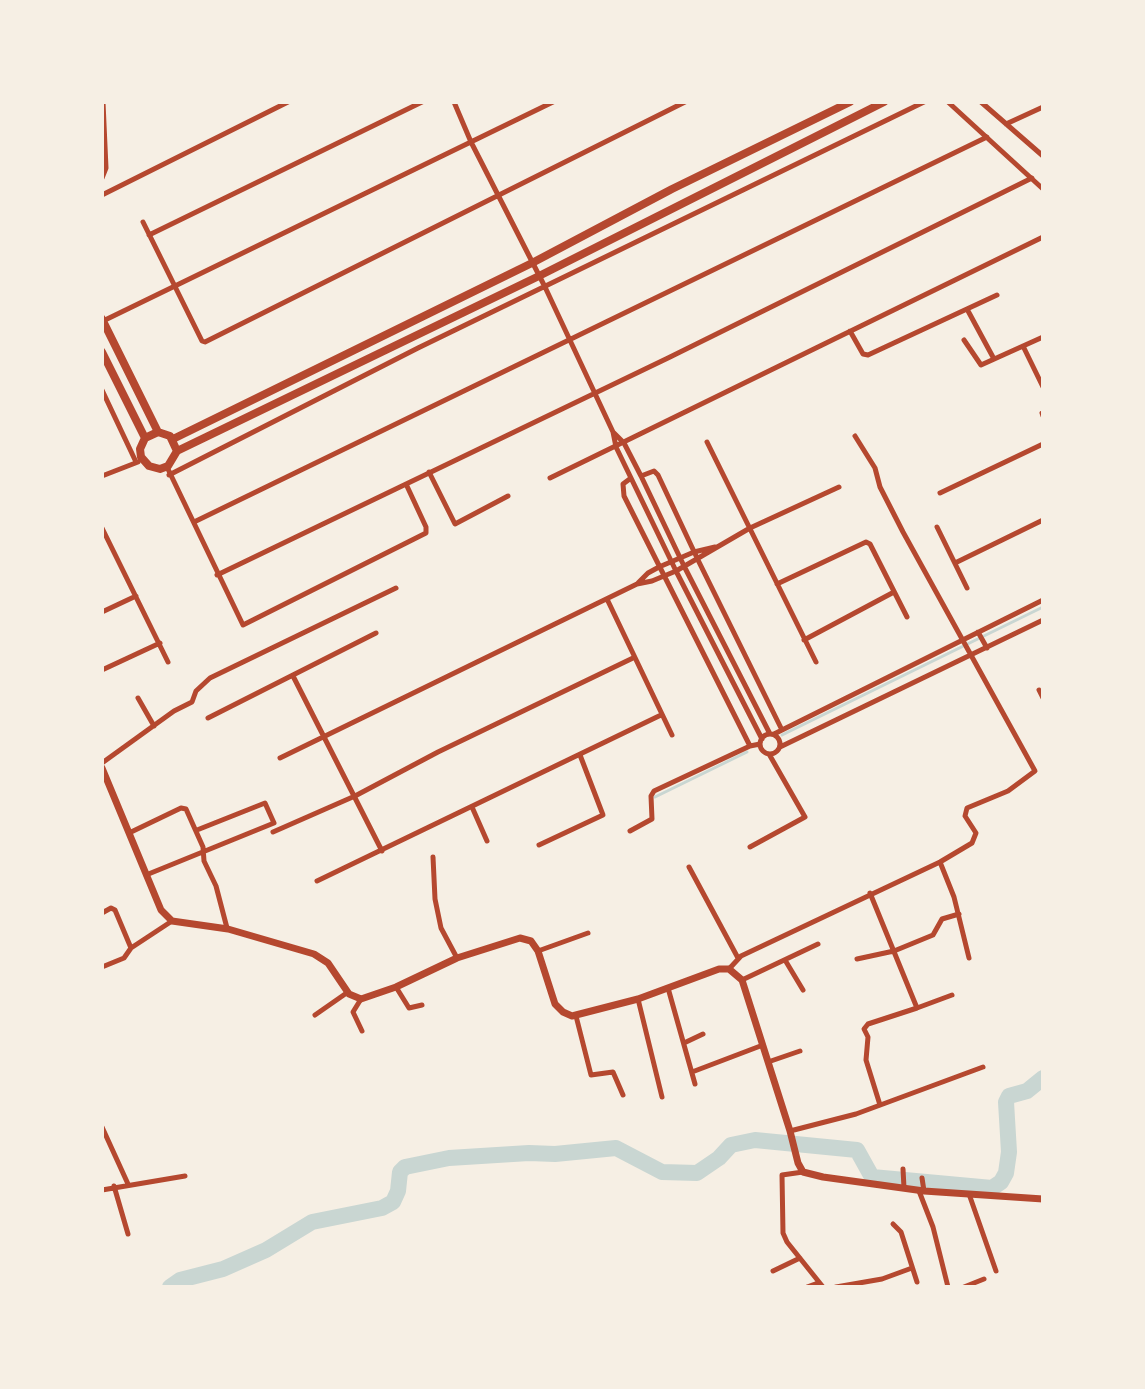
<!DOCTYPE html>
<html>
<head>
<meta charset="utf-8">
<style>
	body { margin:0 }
	#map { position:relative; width:1145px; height:1389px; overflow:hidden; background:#f6efe4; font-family:Manrope,sans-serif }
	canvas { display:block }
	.frame { position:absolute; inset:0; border:104px solid #f6efe4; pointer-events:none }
</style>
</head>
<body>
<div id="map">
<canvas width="1145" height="1389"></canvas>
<div class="frame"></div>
</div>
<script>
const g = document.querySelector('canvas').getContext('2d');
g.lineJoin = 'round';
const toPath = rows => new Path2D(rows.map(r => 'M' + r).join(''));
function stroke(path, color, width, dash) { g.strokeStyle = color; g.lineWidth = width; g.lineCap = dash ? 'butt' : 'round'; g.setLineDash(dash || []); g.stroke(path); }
const stream = toPath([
	[782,735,1043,607],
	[655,797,747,752]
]);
const river = toPath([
	[170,1287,180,1280,223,1269,266,1250,312,1222,382,1208,393,1202,398,1191,400,1172,405,1167,449,1158,529,1153,555,1154,616,1148,662,1172,697,1173,719,1158,731,1145,755,1140,857,1150,872,1177,992,1188,1001,1182,1006,1173,1009,1152,1006,1102,1009,1096,1027,1091,1043,1078]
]);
const minor = toPath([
	[454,102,471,142,545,287,613,432,616,447,676,571,762,739],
	[948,102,1043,189],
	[981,102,1043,156],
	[1006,124,1043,107],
	[102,178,106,168,103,102],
	[102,195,288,102],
	[143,222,202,341,205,342,685,102],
	[149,235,422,102],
	[967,309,994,359],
	[103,321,553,102],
	[850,331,863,354,868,355,997,295],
	[964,340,981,365,1043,337],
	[1023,346,1043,387],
	[102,390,136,462],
	[1042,413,1043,416],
	[614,433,624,443,641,476,684,566,770,734],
	[707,442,816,662],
	[167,467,243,625,426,533,426,527,406,484],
	[429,472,455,524,508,496],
	[169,475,418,348,924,102],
	[102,476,138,462],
	[641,476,654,471,658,475,698,560,782,730],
	[550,478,1043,237],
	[631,478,623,484,624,496,750,746],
	[940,493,1043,444],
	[194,522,987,137],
	[937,527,967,588],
	[102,528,168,662],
	[955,563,1043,520],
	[217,575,668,358,1032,178],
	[638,583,648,573,659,567,694,552,715,547],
	[777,584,866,542,870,544,907,617],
	[607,599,672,735],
	[102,612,136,596],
	[978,632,987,648],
	[804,640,894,592],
	[102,670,160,643],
	[293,676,382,851],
	[1039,690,1043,698],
	[138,698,154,726],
	[208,718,376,633],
	'760 744a10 10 0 1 1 20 0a10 10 0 1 1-20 0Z',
	[774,734,1043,600],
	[780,747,1043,620],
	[280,758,637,584,652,581,676,571,750,528,839,487],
	[102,763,174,711,192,702,196,691,210,678,396,588],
	[472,807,487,841],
	[630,831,652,819,651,796,654,791,750,746,760,744],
	[273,832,355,796,438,752,633,658],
	[129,833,181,808,186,809,203,847,204,861,216,886,227,928],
	[539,845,603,815,580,755],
	[750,847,805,817,769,754],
	[433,857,435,899,441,928,457,958],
	[940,862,954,897,969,958],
	[689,867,738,958],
	[146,875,274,823,265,803,197,830],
	[317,881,661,715],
	[870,893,917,1008,868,1024,864,1029,868,1037,866,1060,880,1105],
	[102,913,111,908,115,910,131,948],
	[538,951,588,933],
	[857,959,894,951,933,935,942,919,959,914],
	[785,960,803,990],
	[102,967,124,958,131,948,172,921],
	[729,969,741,956,940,862,972,843,976,833,965,816,967,808,1008,791,1035,771,903,532,880,487,875,468,855,436],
	[742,980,818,944],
	[396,987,409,1008,422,1005],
	[668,988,695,1084],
	[361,999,353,1012,362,1031],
	[638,999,662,1097],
	[917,1008,952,995],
	[315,1015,348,992],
	[576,1016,591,1075,613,1072,623,1095],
	[684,1043,703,1034],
	[768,1062,800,1051],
	[692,1072,763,1045],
	[102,1127,128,1184],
	[790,1131,856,1114,983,1067],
	[903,1169,904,1188],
	[803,1172,782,1175,783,1233,787,1242,823,1287],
	[922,1178,924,1191],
	[114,1186,128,1234],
	[102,1190,185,1176],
	[919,1191,933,1227,948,1287],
	[969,1194,996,1271],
	[893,1224,901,1232,917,1282],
	[773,1271,800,1258],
	[807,1287,818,1283],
	[836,1287,882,1279,912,1268],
	[964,1287,984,1279]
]);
const tertiary = toPath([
	[102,768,161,910,172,921,228,929,314,954,328,963,349,994,361,999,396,987,457,958,520,938,531,941,538,951,555,1004,563,1012,572,1016,638,999,719,969,729,969,742,980,790,1131,798,1163,803,1172,823,1177,924,1191,1043,1199]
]);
const secondary = toPath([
	[102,319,158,432],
	[102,352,145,438],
	[173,439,532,263,672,189,850,102],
	[177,451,170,436,158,432,145,438,140,449,141,457,149,466,160,469,168,466,177,451,539,276,884,102]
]);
stroke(stream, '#c9d6d2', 3);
stroke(river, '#c9d6d2', 16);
stroke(minor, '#b5482f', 5);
stroke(tertiary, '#b5482f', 7);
stroke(secondary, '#b5482f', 8);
</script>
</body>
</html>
